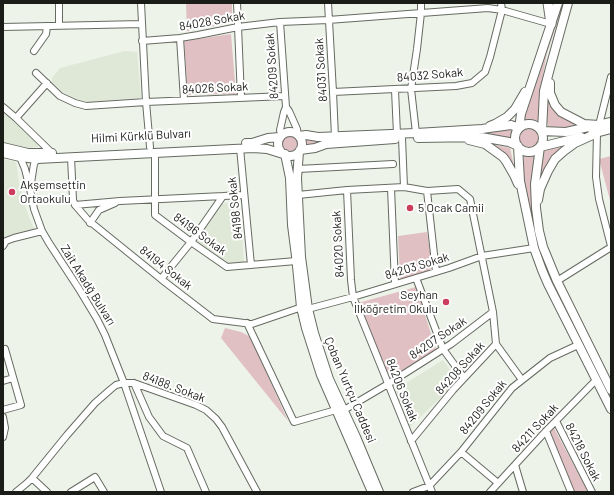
<!DOCTYPE html>
<html>
<head>
<meta charset="utf-8">
<style>
	body { margin:0 }
	#map { position:relative; width:614px; height:495px; overflow:hidden; background:#edf3e9; font-family:Barlow,sans-serif }
	canvas { display:block }
	.frame { position:absolute; inset:0; border:4px solid #1a1c18; pointer-events:none }
</style>
</head>
<body>
<div id="map">
<canvas width="614" height="495"></canvas>
<div class="frame"></div>
</div>
<script>
const g = document.querySelector('canvas').getContext('2d');
g.lineJoin = 'round';
function fillPath(path, color) { g.fillStyle = color; g.fill(path, 'evenodd'); }
const toPath = rows => new Path2D(rows.map(r => 'M' + r).join(''));
function stroke(path, color, width, dash) { g.strokeStyle = color; g.lineWidth = width; g.lineCap = dash ? 'butt' : 'round'; g.setLineDash(dash || []); g.stroke(path); }
function write(font, color, halo, rows, align = 'center') {
  g.font = font + ' Barlow,sans-serif'; g.lineWidth = 4; g.setLineDash([]); g.textBaseline = 'middle'; g.strokeStyle = halo; g.fillStyle = color; for (const [text, x, y, turn = 0] of rows) {
    g.save(); g.translate(x, y); g.rotate((+turn || 0) * Math.PI / 180); g.textAlign = isNaN(turn) ? turn : align; if (halo) g.strokeText(text, 0, 0); g.fillText(text, 0, 0); g.restore();
  }
}
const built = toPath([
	[125,51,137,52,141,98,88,102,75,99,62,91,52,82,52,78,60,68],
	[3,111,14,119,36,141,38,147,26,148,3,142],
	[3,159,16,162,19,182,24,202,29,217,36,233,5,241,3,240],
	[237,202,240,206,244,263,227,265,195,241,222,204,225,203],
	[443,360,458,381,409,428,392,392]
]);
const green = toPath([
	[186,3,232,3,232,23,187,31],
	[561,3,564,3,547,53,541,86,539,122,531,121,523,121],
	[231,34,236,94,188,95,184,41],
	[547,94,582,126,565,129,552,129,548,126,546,118],
	'519 137a10 10 0 1 1 20 0a10 10 0 1 1-20 0Z',
	[512,129,511,139,419,136,308,146,306,138],
	'282 143a8 8 0 1 1 16 0a8 8 0 1 1-16 0Z',
	[486,143,510,148,516,175],
	[567,145,538,189,544,151],
	[536,155,531,179,531,202,535,227,539,247,548,270,611,398,611,402,545,271,537,248,528,210,524,179,524,156],
	[611,156,611,204,599,159],
	[427,232,432,264,431,269,426,274,401,279,400,277,398,236],
	[416,287,436,349,403,370,392,374,386,372,358,303],
	[225,328,241,332,247,335,251,338,288,421,221,338],
	[554,428,588,492,574,492,550,431]
]);
const minor = toPath([
	[59,3,59,26],
	[141,3,146,102,150,147],
	[237,3,241,98],
	[328,3,333,92,335,137],
	[280,22,286,107,284,112,280,130,281,135],
	[3,27,142,24],
	[180,38,184,100],
	[142,41,180,38,198,35,238,27,280,22,328,20,488,8,502,10,551,24],
	[34,51,46,34,47,26],
	[36,73,60,96,75,103,86,106,146,102,285,96],
	[395,90,397,134],
	[333,92,456,86,472,83,485,72,490,57,502,10,501,3],
	[3,107,16,118,52,153],
	[286,107,289,111,297,129,298,135],
	[16,118,47,83],
	[599,125,611,77],
	[416,133,411,89,417,49,421,13,421,3],
	[597,133,596,177,599,199,611,246],
	[240,148,251,265],
	[155,152,155,215,191,242,227,267,296,261],
	[20,157,25,169,30,189,34,209,42,231,49,243,79,289,97,319,105,335,124,383,161,492],
	[71,157,73,200,75,205,88,220,161,279,213,319,252,324,302,307],
	[298,169,393,164],
	[31,183,34,164,37,159],
	[404,187,427,191,436,272],
	[391,188,395,284],
	[347,190,351,280,353,297,432,492],
	[298,195,347,190,404,187,402,138],
	[75,205,120,201,244,195,223,196,191,242,161,279],
	[90,223,99,210,115,203],
	[3,246,6,241,14,238,42,231],
	[416,278,443,349,464,378],
	[557,281,608,249,611,248],
	[308,309,353,297,449,268,482,256,534,248],
	[493,312,496,344],
	[247,323,294,422,336,410],
	[496,344,522,380],
	[3,350,5,349,21,405,3,410],
	[3,381,13,378],
	[134,383,149,417,163,436,187,448,206,492],
	[344,410,388,384,451,344,493,312,470,199,458,189,427,191],
	[3,417,5,428,3,437],
	[556,421,592,492],
	[546,431,571,492],
	[411,441,453,390,496,344],
	[461,452,498,483],
	[515,465,523,492],
	[32,478,47,492],
	[16,492,27,483,32,478,67,435,95,403,111,389,116,385,124,383,134,383,196,405,206,410,216,419,222,427,257,492],
	[71,492,95,477,104,492],
	[413,492,429,486,461,452,512,388,550,358,578,345],
	[490,492,546,431,596,380]
]);
const major = toPath([
	[550,83,550,93,555,105,561,112,584,124,599,125],
	'515 138a14 14 0 1 1 28 0a14 14 0 1 1-28 0Z',
	[490,126,495,124,507,117,515,109,525,92],
	[519,128,521,114,558,3],
	[542,131,544,91,550,68,568,3],
	[542,131,566,132,611,122],
	'278 144a12 12 0 1 1 24 0a12 12 0 1 1-24 0Z',
	[592,134,611,129],
	[299,136,306,135,318,137,416,133,482,129,511,125,519,128],
	[418,138,481,137,509,142,518,146],
	[469,140,485,144,503,157,506,161,514,175,518,184],
	[246,143,252,143,268,138,280,137],
	[518,146,520,181,534,248,542,270,548,284,611,409],
	[3,147,28,153,52,153],
	[540,147,535,184,536,208,539,231,543,247,557,281,611,390],
	[540,147,581,137],
	[300,150,315,148,326,144,395,139],
	[299,152,297,178,301,257,308,309,314,333,329,379,356,437,379,492],
	[3,153,20,157,37,159,253,148,267,149,283,154],
	[285,154,290,178,292,225,296,256,301,307,306,328,321,375,372,492],
	[538,200,540,189,548,171,555,159,564,151,575,143,597,133]
]);
const highway = toPath([
	[548,3,551,24]
]);
const markers = [
	[12,192,4,"#cb3c5d"],
	[410,208,4,"#cb3c5d"],
	[446,302,4,"#cb3c5d"]
];
const streetNames = [
	["84028 Sokak",212,21,-10],
	["84209 Sokak",272,66,-94],
	["84031 Sokak",321,70,-94],
	["84032 Sokak",430,75,-5],
	["84026 Sokak",215,88,-3],
	["Hilmi Kürklü Bulvarı",141,136,-3],
	["84198 Sokak",235,208,-96],
	["84196 Sokak",200,234,36],
	["84020 Sokak",338,244,-93],
	["84203 Sokak",417,266,-17],
	["84194 Sokak",166,268,38],
	["Zait Akadğ Bulvarı",88,285,58],
	["84207 Sokak",438,338,-34],
	["84208 Sokak",460,368,-48],
	["84188. Sokak",174,387,21],
	["Çoban Yurtçu Caddesi",350,390,67],
	["84206 Sokak",402,390,68],
	["84209 Sokak",483,407,-51],
	["84211 Sokak",535,428,-47],
	["84218 Sokak",583,452,63]
];
const poiNames = [
	["Akşemsettin",20,185],
	["Ortaokulu",20,199],
	["5 Ocak Camii",418,208],
	["Seyhan",438,295,"right"],
	["İlköğretim Okulu",438,309,"right"]
];
fillPath(built, '#dfe8d7');
fillPath(green, '#e1c0c3');
stroke(minor, '#666b62', 8);
stroke(major, '#666b62', 10);
stroke(highway, '#666b62', 11);
stroke(minor, '#fff', 6);
stroke(major, '#fff', 8);
stroke(highway, '#fff', 9);
for (const [x, y, r, color] of markers) { const dot = new Path2D(); dot.arc(x, y, r, 0, 2 * Math.PI); g.fillStyle = color; g.fill(dot); stroke(dot, '#fff', 1.5); }
write('12px', '#1a1c18', '#fff', streetNames);
write('12px', '#1a1c18', '#fff', poiNames, 'left');
</script>
</body>
</html>
